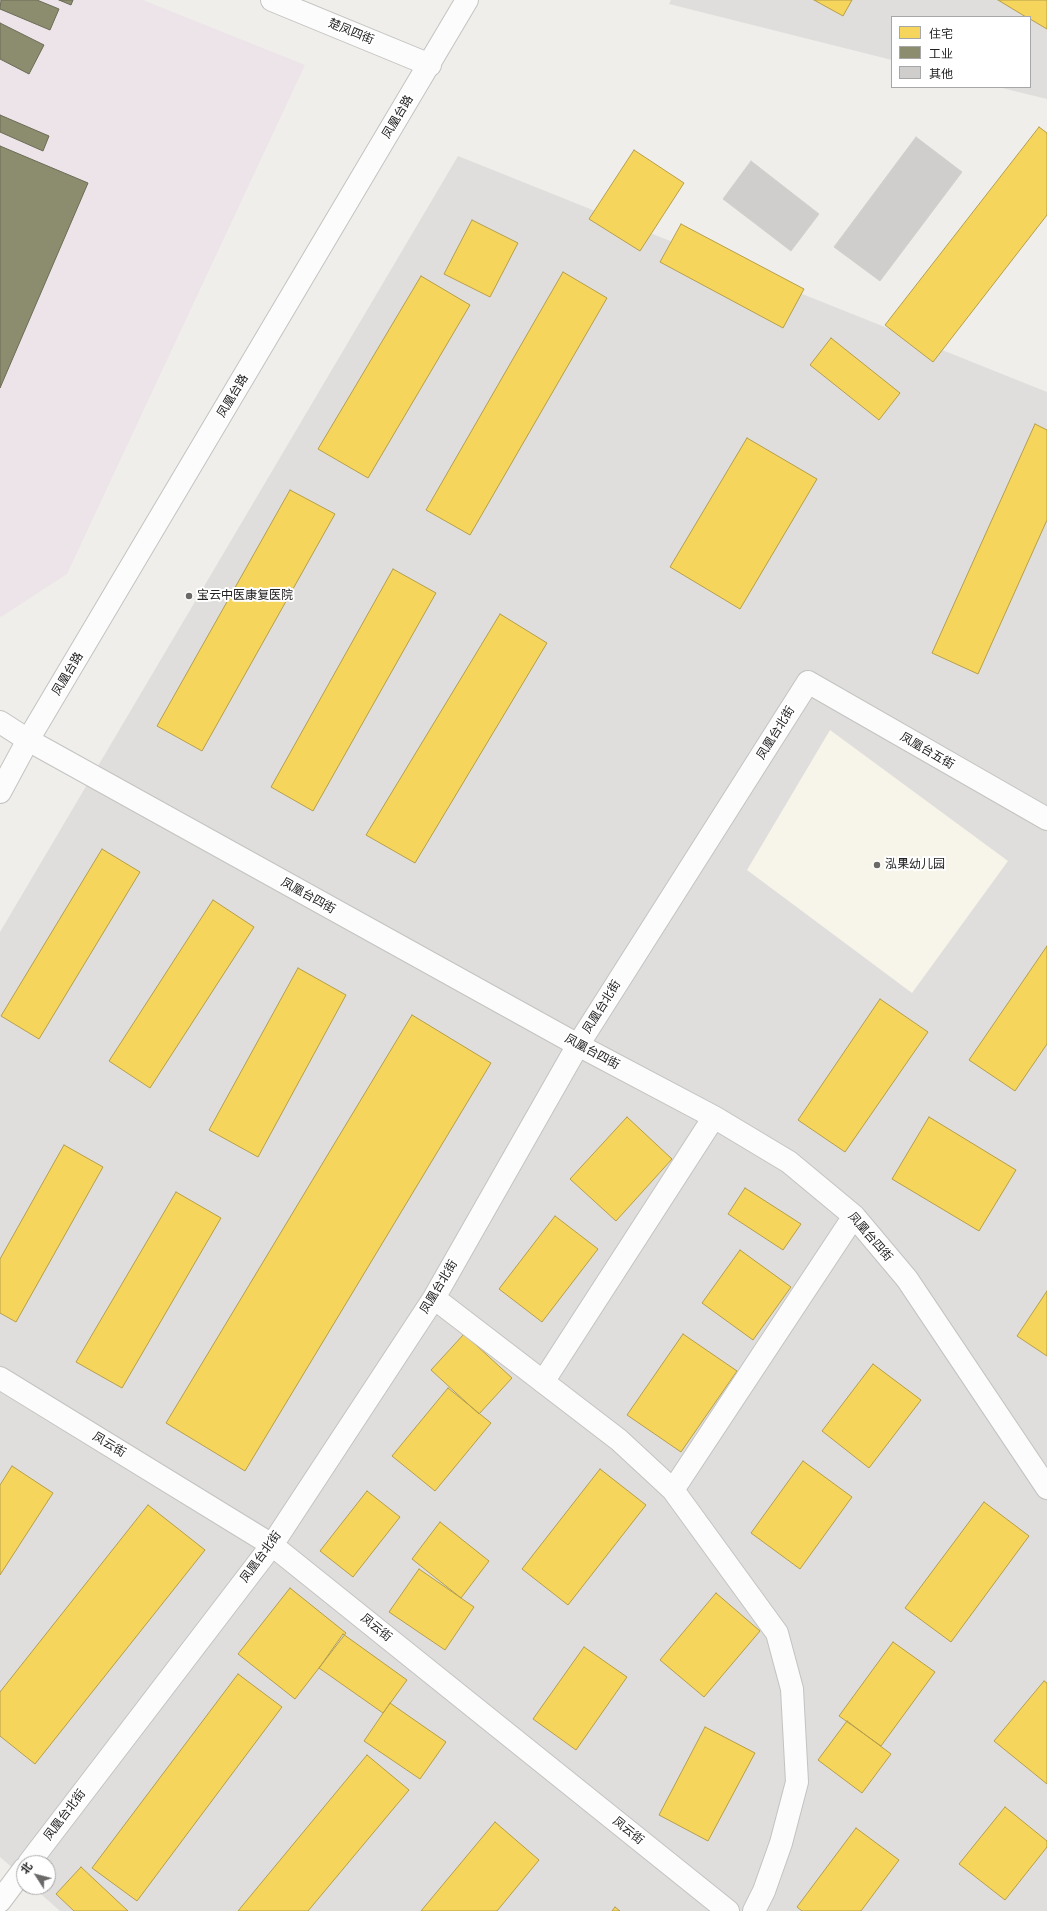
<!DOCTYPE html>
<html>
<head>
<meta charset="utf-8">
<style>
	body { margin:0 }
	#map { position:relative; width:1047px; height:1911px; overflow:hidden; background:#f0eeeb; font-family:"Fira Sans","Noto Sans SC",sans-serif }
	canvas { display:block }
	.legend { position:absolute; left:891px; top:16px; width:140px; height:72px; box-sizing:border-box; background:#fff; border:1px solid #a7a7a7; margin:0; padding:5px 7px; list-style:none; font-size:12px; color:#222 }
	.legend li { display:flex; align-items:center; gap:8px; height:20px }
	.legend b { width:20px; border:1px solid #a7a7a7 }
	.north { position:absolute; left:16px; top:1855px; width:40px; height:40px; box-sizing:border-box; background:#fff; border:1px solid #a7a7a7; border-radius:50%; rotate:306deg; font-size:11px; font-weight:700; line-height:16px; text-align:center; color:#222 }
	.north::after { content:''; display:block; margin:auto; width:14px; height:18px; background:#6a6968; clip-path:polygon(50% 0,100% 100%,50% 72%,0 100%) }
</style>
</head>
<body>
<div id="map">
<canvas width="1047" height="1911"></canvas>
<ul class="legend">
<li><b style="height:11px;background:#f6d55c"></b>住宅</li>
<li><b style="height:11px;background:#8c8c6e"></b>工业</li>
<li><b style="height:11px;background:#d0cecc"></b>其他</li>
</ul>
<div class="north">北</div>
</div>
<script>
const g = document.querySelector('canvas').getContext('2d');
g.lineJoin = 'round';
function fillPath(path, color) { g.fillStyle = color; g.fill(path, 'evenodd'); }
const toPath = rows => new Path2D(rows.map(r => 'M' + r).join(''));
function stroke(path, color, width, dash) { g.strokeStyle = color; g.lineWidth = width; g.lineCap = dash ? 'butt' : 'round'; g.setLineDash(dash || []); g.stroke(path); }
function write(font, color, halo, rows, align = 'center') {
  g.font = font + ' "Fira Sans","Noto Sans SC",sans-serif'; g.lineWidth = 4; g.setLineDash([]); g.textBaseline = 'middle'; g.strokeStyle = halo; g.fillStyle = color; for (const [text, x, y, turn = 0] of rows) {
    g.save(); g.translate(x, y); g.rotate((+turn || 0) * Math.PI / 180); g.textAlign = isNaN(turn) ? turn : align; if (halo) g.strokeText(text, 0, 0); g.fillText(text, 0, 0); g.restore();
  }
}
const residential = toPath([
	[671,0,1047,0,1047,99,998,87,1030,87,1030,17,892,17,892,60,669,4],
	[458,156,1047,392,1047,1911,60,1911,33,1887,48,1887,48,1863,24,1863,24,1878,0,1857,0,932]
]);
const industrial = toPath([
	[0,0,143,0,305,65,67,574,1,617,0,616]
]);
const education = toPath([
	[830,730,1008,861,912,993,747,870]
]);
const homes = toPath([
	[814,0,852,0,843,16,814,0],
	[998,0,1047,0,1047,29,1030,19,1030,17,1026,17,998,0],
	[1039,127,1047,133,1047,215,933,362,885,325,1039,127],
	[634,150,684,183,640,251,589,219,634,150],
	[472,220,518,243,490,297,444,274,472,220],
	[681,224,804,289,783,328,660,262,681,224],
	[563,272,607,298,470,535,426,510,563,272],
	[421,276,470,305,368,478,318,449,421,276],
	[831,338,900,393,879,420,810,365,831,338],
	[1035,424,1047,430,1047,520,978,674,932,653,1035,424],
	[747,438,817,479,740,609,670,567,747,438],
	[290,490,335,514,202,751,157,726,290,490],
	[393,569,436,593,313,811,271,787,393,569],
	[500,614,547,643,415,863,366,835,500,614],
	[102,849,140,872,39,1039,1,1016,102,849],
	[213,900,254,927,150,1088,109,1061,213,900],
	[1047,946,1047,1044,1015,1091,969,1060,1047,946],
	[298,968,346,995,258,1157,209,1130,298,968],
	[880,999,928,1032,845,1152,798,1120,880,999],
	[412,1015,491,1063,245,1471,166,1423,412,1015],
	[627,1117,672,1159,616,1221,570,1179,627,1117],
	[929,1117,1016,1170,979,1231,892,1179,929,1117],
	[64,1145,103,1167,16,1322,0,1313,0,1259,64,1145],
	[745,1188,801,1224,783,1250,728,1214,745,1188],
	[176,1192,221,1218,122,1388,76,1362,176,1192],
	[555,1216,598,1249,542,1322,499,1289,555,1216],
	[740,1250,791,1287,753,1340,702,1303,740,1250],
	[1047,1291,1047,1356,1017,1336,1047,1291],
	[464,1334,512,1378,479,1414,431,1370,464,1334],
	[683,1334,737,1371,681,1452,627,1415,683,1334],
	[873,1364,921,1400,869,1468,822,1431,873,1364],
	[448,1388,491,1423,435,1491,392,1456,448,1388],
	[803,1461,852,1497,800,1569,751,1533,803,1461],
	[12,1466,53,1493,0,1575,0,1485,12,1466],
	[600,1469,646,1505,568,1605,522,1569,600,1469],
	[367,1491,400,1517,353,1577,320,1551,367,1491],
	[984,1502,1029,1536,951,1642,905,1608,984,1502],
	[148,1505,205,1550,35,1764,0,1736,0,1692,148,1505],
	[440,1522,489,1561,461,1598,412,1559,440,1522],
	[419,1569,474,1607,445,1650,389,1612,419,1569],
	[290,1588,346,1633,295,1699,238,1654,290,1588],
	[716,1593,760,1631,704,1697,660,1660,716,1593],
	[343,1634,407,1680,383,1713,319,1668,343,1634],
	[893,1642,935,1672,881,1746,839,1716,893,1642],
	[584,1647,627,1677,576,1750,533,1719,584,1647],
	[238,1674,282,1707,137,1901,92,1868,238,1674],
	[1044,1681,1047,1683,1047,1784,994,1741,1044,1681],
	[390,1703,446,1742,420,1779,364,1741,390,1703],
	[847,1721,891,1754,862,1793,818,1760,847,1721],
	[705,1727,755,1753,708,1841,659,1815,705,1727],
	[367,1755,409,1790,308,1911,238,1911,367,1755],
	[1005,1807,1047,1841,1047,1847,1005,1900,959,1864,1005,1807],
	[495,1822,539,1860,497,1911,421,1911,495,1822],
	[856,1828,899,1860,861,1911,802,1911,797,1907,856,1828],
	[81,1867,128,1911,74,1911,56,1894,81,1867],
	[615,1907,620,1911,612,1911,615,1907]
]);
const industry = toPath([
	[1,0,37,0,59,9,50,30,0,9,1,0],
	[59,0,73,0,71,5,59,0],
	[0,23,44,45,29,74,0,59,0,23],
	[0,115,49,136,43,151,0,132,0,115],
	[0,146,88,183,0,388,0,146]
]);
const building = toPath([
	[916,137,962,172,880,281,834,247,916,137],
	[751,161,819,214,791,251,723,199,751,161]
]);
const minor = toPath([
	[272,0,430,65],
	[0,722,28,740,578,1045,714,1117,789,1162,854,1216,907,1279,1047,1488],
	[434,1298,619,1440,673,1490,777,1633,792,1689,797,1782,781,1843,764,1891,754,1911],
	[0,1378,272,1545,728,1911],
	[543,1382,714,1117],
	[673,1490,854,1216],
	[29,1863,272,1545,434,1298,578,1045,808,682,1047,819],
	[0,1901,24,1869]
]);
const tertiary = toPath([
	[0,792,28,740,467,0]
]);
const markers = [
	[189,596,4,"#6a6968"],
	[877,865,4,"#6a6968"]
];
const streetNames = [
	["楚凤四街",351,32,22],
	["凤凰台路",398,117,-59],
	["凤凰台路",233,396,-59],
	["凤凰台路",68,674,-59],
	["凤凰台北街",776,733,-58],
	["凤凰台五街",927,751,30],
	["凤凰台四街",308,896,29],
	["凤凰台北街",602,1007,-58],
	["凤凰台四街",592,1052,28],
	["凤凰台四街",870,1237,49],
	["凤凰台北街",439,1287,-59],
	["凤云街",109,1445,31],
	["凤凰台北街",261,1557,-54],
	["凤云街",376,1628,39],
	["凤凰台北街",65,1815,-53],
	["凤云街",628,1831,39]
];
const poiNames = [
	["宝云中医康复医院",197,596],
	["泓果幼儿园",885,865]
];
fillPath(residential, '#dfdedc');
fillPath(industrial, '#ece4e9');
fillPath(education, '#f7f5e9');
fillPath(homes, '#f6d55c');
stroke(homes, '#b69f4b', 1);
fillPath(industry, '#8c8c6e');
stroke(industry, '#6c6c57', 1);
fillPath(building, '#d0cecc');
stroke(building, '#d2cfcd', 1);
stroke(minor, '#c3c3c1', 24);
stroke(tertiary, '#c3c3c1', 24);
stroke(minor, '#fdfcfc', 22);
stroke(tertiary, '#fdfcfc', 22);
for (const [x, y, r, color] of markers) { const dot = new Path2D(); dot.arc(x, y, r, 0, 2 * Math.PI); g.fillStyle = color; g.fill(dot); stroke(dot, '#fff', 1.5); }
write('12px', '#222', '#fff', streetNames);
write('12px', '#222', '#fff', poiNames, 'left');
</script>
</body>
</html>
